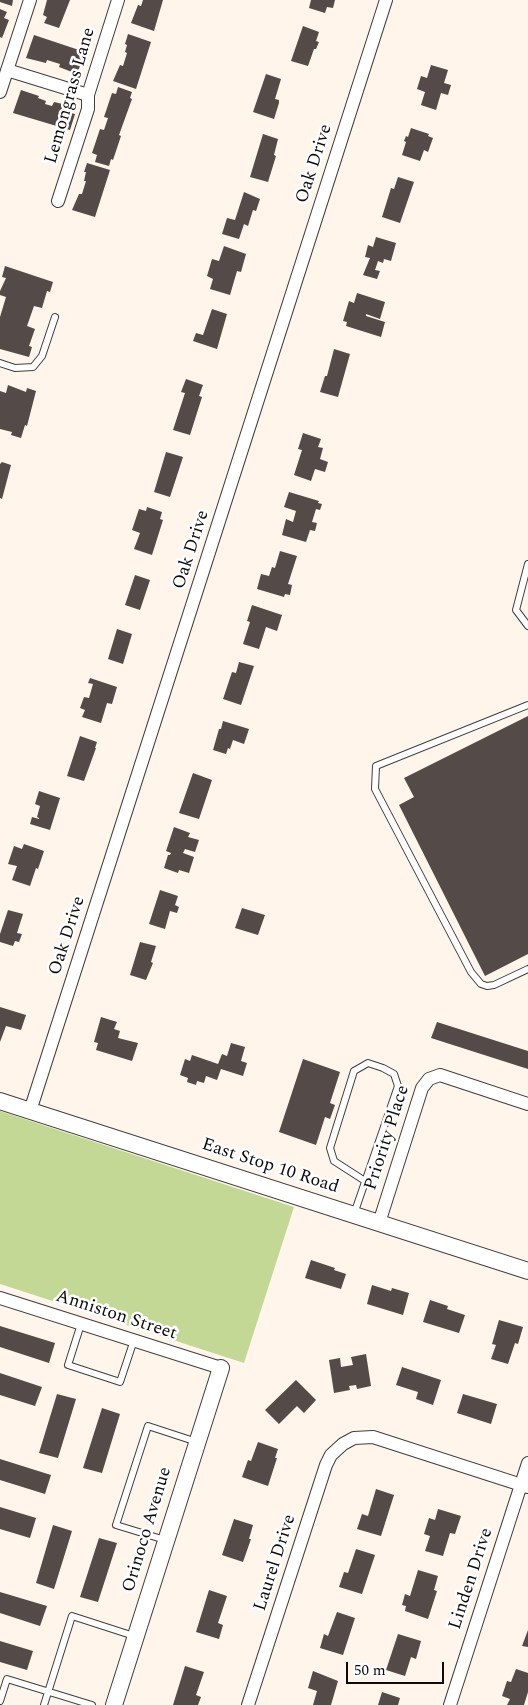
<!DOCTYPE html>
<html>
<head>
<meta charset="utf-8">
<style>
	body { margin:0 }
	#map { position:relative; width:528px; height:1705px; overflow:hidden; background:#fff5ea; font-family:Spectral,serif }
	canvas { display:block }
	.scale { position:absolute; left:346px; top:1662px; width:98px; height:22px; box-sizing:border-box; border:2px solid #0b0b0b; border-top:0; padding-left:6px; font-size:15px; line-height:18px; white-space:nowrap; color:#0b0b0b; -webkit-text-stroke:4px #fff; paint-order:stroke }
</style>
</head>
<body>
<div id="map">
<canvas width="528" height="1705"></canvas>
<div class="scale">50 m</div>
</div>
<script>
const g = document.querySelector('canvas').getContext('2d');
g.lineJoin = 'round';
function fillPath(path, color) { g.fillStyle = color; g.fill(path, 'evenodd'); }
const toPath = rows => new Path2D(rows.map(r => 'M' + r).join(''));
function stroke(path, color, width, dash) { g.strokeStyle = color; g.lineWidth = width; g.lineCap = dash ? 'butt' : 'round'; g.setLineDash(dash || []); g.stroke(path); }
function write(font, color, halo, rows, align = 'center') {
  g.font = font + ' Spectral,serif'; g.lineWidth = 5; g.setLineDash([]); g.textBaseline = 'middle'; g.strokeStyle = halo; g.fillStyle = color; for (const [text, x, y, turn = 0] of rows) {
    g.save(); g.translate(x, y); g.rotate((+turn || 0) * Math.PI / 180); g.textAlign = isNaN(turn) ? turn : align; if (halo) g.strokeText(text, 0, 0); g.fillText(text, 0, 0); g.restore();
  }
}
const forest = toPath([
	[0,1111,294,1207,244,1363,0,1284]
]);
const building = toPath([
	[0,0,13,0,12,6,0,2],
	[47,0,70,0,59,28,44,23,47,17,43,15],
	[143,0,163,0,154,31,131,23,138,5,141,6],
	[311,0,335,0,333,8,327,7,325,13,309,8],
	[0,9,7,12,4,18,9,20,2,38,0,37],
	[303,26,319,32,316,41,319,42,316,49,314,49,308,66,291,61],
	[128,34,151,42,136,89,113,81,120,65,123,66,127,53,125,52,127,45,125,44],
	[34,35,85,52,77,74,59,67,60,64,47,60,46,63,26,58],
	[431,65,448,70,444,83,451,85,448,95,441,93,436,110,421,105,425,92,417,89,421,76,427,78],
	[266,74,281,79,275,99,279,100,279,103,274,119,253,112],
	[118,87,132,92,130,98,132,99,119,135,121,136,113,160,111,159,109,166,95,162,97,155,92,153,100,129,104,130,108,118,104,117,112,93,116,94],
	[21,90,39,96,38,98,46,101,45,104,52,106,54,102,67,105,65,111,75,114,70,130,13,113],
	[411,128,429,134,428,136,433,138,428,152,424,150,420,161,402,155,406,142,404,141,406,136,408,137],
	[263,134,278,139,274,155,276,156,268,182,250,177],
	[87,163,110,170,95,217,72,210,79,194,82,194,86,181,84,181,86,172,84,172],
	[398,177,414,182,400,223,382,217,391,188,394,189],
	[244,192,260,199,256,211,253,210,248,226,244,224,239,239,222,234,227,218,235,220],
	[376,237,396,243,391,261,384,259,383,263,378,261,375,270,380,271,377,279,363,275,370,258,365,257,368,245,373,247],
	[224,246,246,254,241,272,237,271,230,295,210,289,213,279,207,276,212,259,219,261],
	[5,266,53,282,50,292,47,291,42,308,34,306,27,326,35,329,29,346,32,347,29,357,0,349,0,317,6,297,0,295,0,291,6,278,2,277],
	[357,293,385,302,380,319,366,314,366,316,385,322,381,337,346,326,347,322,343,321,349,301,354,303],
	[212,309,227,314,217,349,193,341,196,333,203,335],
	[334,349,350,354,338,397,320,392,325,376,327,376],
	[186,379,203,385,199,396,202,397,190,435,173,430,185,393,181,392],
	[8,385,26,392,27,388,36,391,27,426,25,425,21,438,11,435,12,432,0,429,0,391,6,393],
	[303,433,321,439,318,447,323,448,320,459,328,462,325,472,315,469,311,481,294,475,302,450,298,449],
	[166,452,183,457,170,497,154,492],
	[2,462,11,465,2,499,0,498,0,464],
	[289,492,319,501,318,503,322,504,320,510,316,509,312,522,317,523,315,531,310,530,306,542,282,535,286,519,293,522,296,511,284,507],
	[147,507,162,512,160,519,163,520,152,555,134,549,140,533,132,530,139,509,146,511],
	[280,551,297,556,288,584,292,585,290,595,285,594,284,597,257,589,261,574,269,576,272,567,275,568],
	[135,575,150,580,140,610,125,605],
	[252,605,282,615,277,631,266,627,259,649,243,644,250,622,247,621],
	[117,629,132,634,123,664,108,659],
	[239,662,254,666,241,705,223,699,232,672,236,673],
	[90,678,117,687,112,704,107,703,101,723,82,717,85,710,80,708,84,697,89,698,93,684,88,683],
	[528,716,528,954,485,976,399,805,414,797,404,778],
	[223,721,249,729,244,744,233,740,230,749,228,748,226,754,213,750,219,729,221,729],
	[80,736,97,742,95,748,96,748,84,781,67,776],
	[193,773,212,780,199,819,179,813],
	[39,791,60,798,50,830,30,824,32,817,39,819,39,818,37,817,40,806,35,804],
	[174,827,190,833,188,837,199,840,195,852,185,849,183,853,194,857,189,873,179,870,178,873,164,868,168,855,170,855,171,853,166,851],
	[24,844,44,851,38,869,36,868,30,886,12,880,17,866,8,864,14,846,22,849],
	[160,890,178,896,175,905,179,907,177,913,170,911,165,929,149,924],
	[242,908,265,915,258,935,235,928],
	[8,910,23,914,17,933,22,934,19,942,15,941,13,946,0,942,0,934],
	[140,942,156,946,151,962,153,963,146,980,130,975],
	[0,1007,26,1015,21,1030,6,1026,0,1042],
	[101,1017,117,1022,114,1029,120,1031,118,1038,138,1043,132,1061,96,1050,98,1043,94,1042],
	[437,1022,528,1051,528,1069,431,1038],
	[231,1043,245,1047,241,1061,247,1063,243,1076,221,1069,217,1080,206,1076,204,1083,197,1081,196,1085,187,1082,188,1078,180,1075,185,1059,190,1061,192,1055,218,1064,222,1054,227,1056],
	[303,1059,340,1072,330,1103,335,1105,330,1119,325,1117,316,1145,279,1132],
	[311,1260,335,1268,334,1270,346,1274,341,1289,305,1278],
	[372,1285,391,1291,392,1288,409,1293,403,1315,367,1304],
	[430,1300,448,1306,447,1309,465,1315,459,1333,423,1322],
	[499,1320,523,1327,518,1344,515,1343,508,1364,491,1359,496,1345,492,1344],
	[0,1326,55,1343,49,1363,0,1347],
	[366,1354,371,1386,357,1389,356,1385,349,1386,350,1390,334,1393,329,1360,340,1358,341,1367,353,1365,351,1357],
	[402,1367,441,1380,433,1405,416,1399,418,1392,396,1385],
	[0,1373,42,1387,35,1406,0,1395],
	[296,1380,316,1400,304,1413,297,1406,279,1424,265,1410],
	[57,1394,76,1399,58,1458,39,1453],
	[463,1394,497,1404,491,1424,457,1413],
	[102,1408,120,1414,102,1473,83,1468],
	[258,1442,278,1449,275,1458,277,1458,268,1486,242,1477,248,1460,251,1461],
	[0,1459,51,1475,45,1494,0,1480],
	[376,1489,394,1495,381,1536,357,1529,362,1514,368,1516],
	[0,1507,36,1518,30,1538,0,1529],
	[438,1509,461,1516,455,1534,450,1533,443,1556,425,1551,430,1536,424,1534,429,1518,435,1520],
	[234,1519,253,1525,249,1539,251,1539,243,1562,222,1555],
	[53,1525,72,1531,54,1589,36,1583],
	[99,1538,117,1543,98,1602,80,1597],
	[356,1549,375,1555,362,1594,339,1587,344,1572,348,1573],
	[418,1570,438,1576,434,1590,437,1591,428,1619,405,1611,406,1606,402,1605,405,1594,410,1596],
	[209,1590,227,1596,218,1623,223,1625,219,1639,196,1632],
	[0,1592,47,1606,40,1626,0,1613],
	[337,1612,355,1618,343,1655,320,1648,324,1634,328,1636],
	[528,1630,528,1647,522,1646],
	[398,1634,421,1641,416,1659,411,1657,405,1676,386,1670],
	[0,1641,33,1651,27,1670,0,1662],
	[185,1666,204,1672,196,1695,201,1697,198,1705,173,1705],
	[516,1669,528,1673,528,1692,524,1705,507,1705,510,1699,502,1696,507,1681,511,1682],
	[313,1671,338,1681,331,1705,313,1705,317,1691,308,1688],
	[382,1692,400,1698,398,1705,378,1705]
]);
const service = toPath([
	[0,363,15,368,33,367,42,356,55,317],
	[528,564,516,610,528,626],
	[528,705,376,766,375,789,471,972,481,984,487,986,494,985,528,969],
	[354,1214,398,1086,394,1074,383,1068,368,1063,354,1071,330,1148,334,1161,365,1181],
	[81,1324,68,1365,120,1382,134,1340],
	[165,1540,116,1525,148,1426,197,1442],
	[0,1701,7,1679,92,1705],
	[44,1705,72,1616,134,1636]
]);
const minor = toPath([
	[7,70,88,95],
	[0,92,30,0],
	[58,201,88,109,88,95,118,0],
	[30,1111,386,0],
	[379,1223,422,1088,429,1079,440,1075,528,1104],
	[0,1298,221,1368],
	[248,1705,326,1465,331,1455,343,1444,354,1438,373,1437,528,1487],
	[450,1705,528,1463]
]);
const tertiary = toPath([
	[0,1101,528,1271],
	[114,1705,221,1368]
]);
const streetNames = [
	["Lemongrass Lane",71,96,-74],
	["Oak Drive",315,164,-72],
	["Oak Drive",192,550,-72],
	["Oak Drive",68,936,-72],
	["Priority Place",388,1138,-72],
	["East Stop 10 Road",270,1167,18],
	["Anniston Street",116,1316,18],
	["Orinoco Avenue",148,1530,-73],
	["Laurel Drive",276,1563,-72],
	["Linden Drive",472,1579,-72]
];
fillPath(forest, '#c3d895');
fillPath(building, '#544a48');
stroke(service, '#3e3e3e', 8);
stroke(minor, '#3e3e3e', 14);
stroke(tertiary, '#3e3e3e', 18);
stroke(service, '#fff', 6);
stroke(minor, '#fff', 12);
stroke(tertiary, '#fff', 16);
write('18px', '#0b0b0b', '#fff', streetNames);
</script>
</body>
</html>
